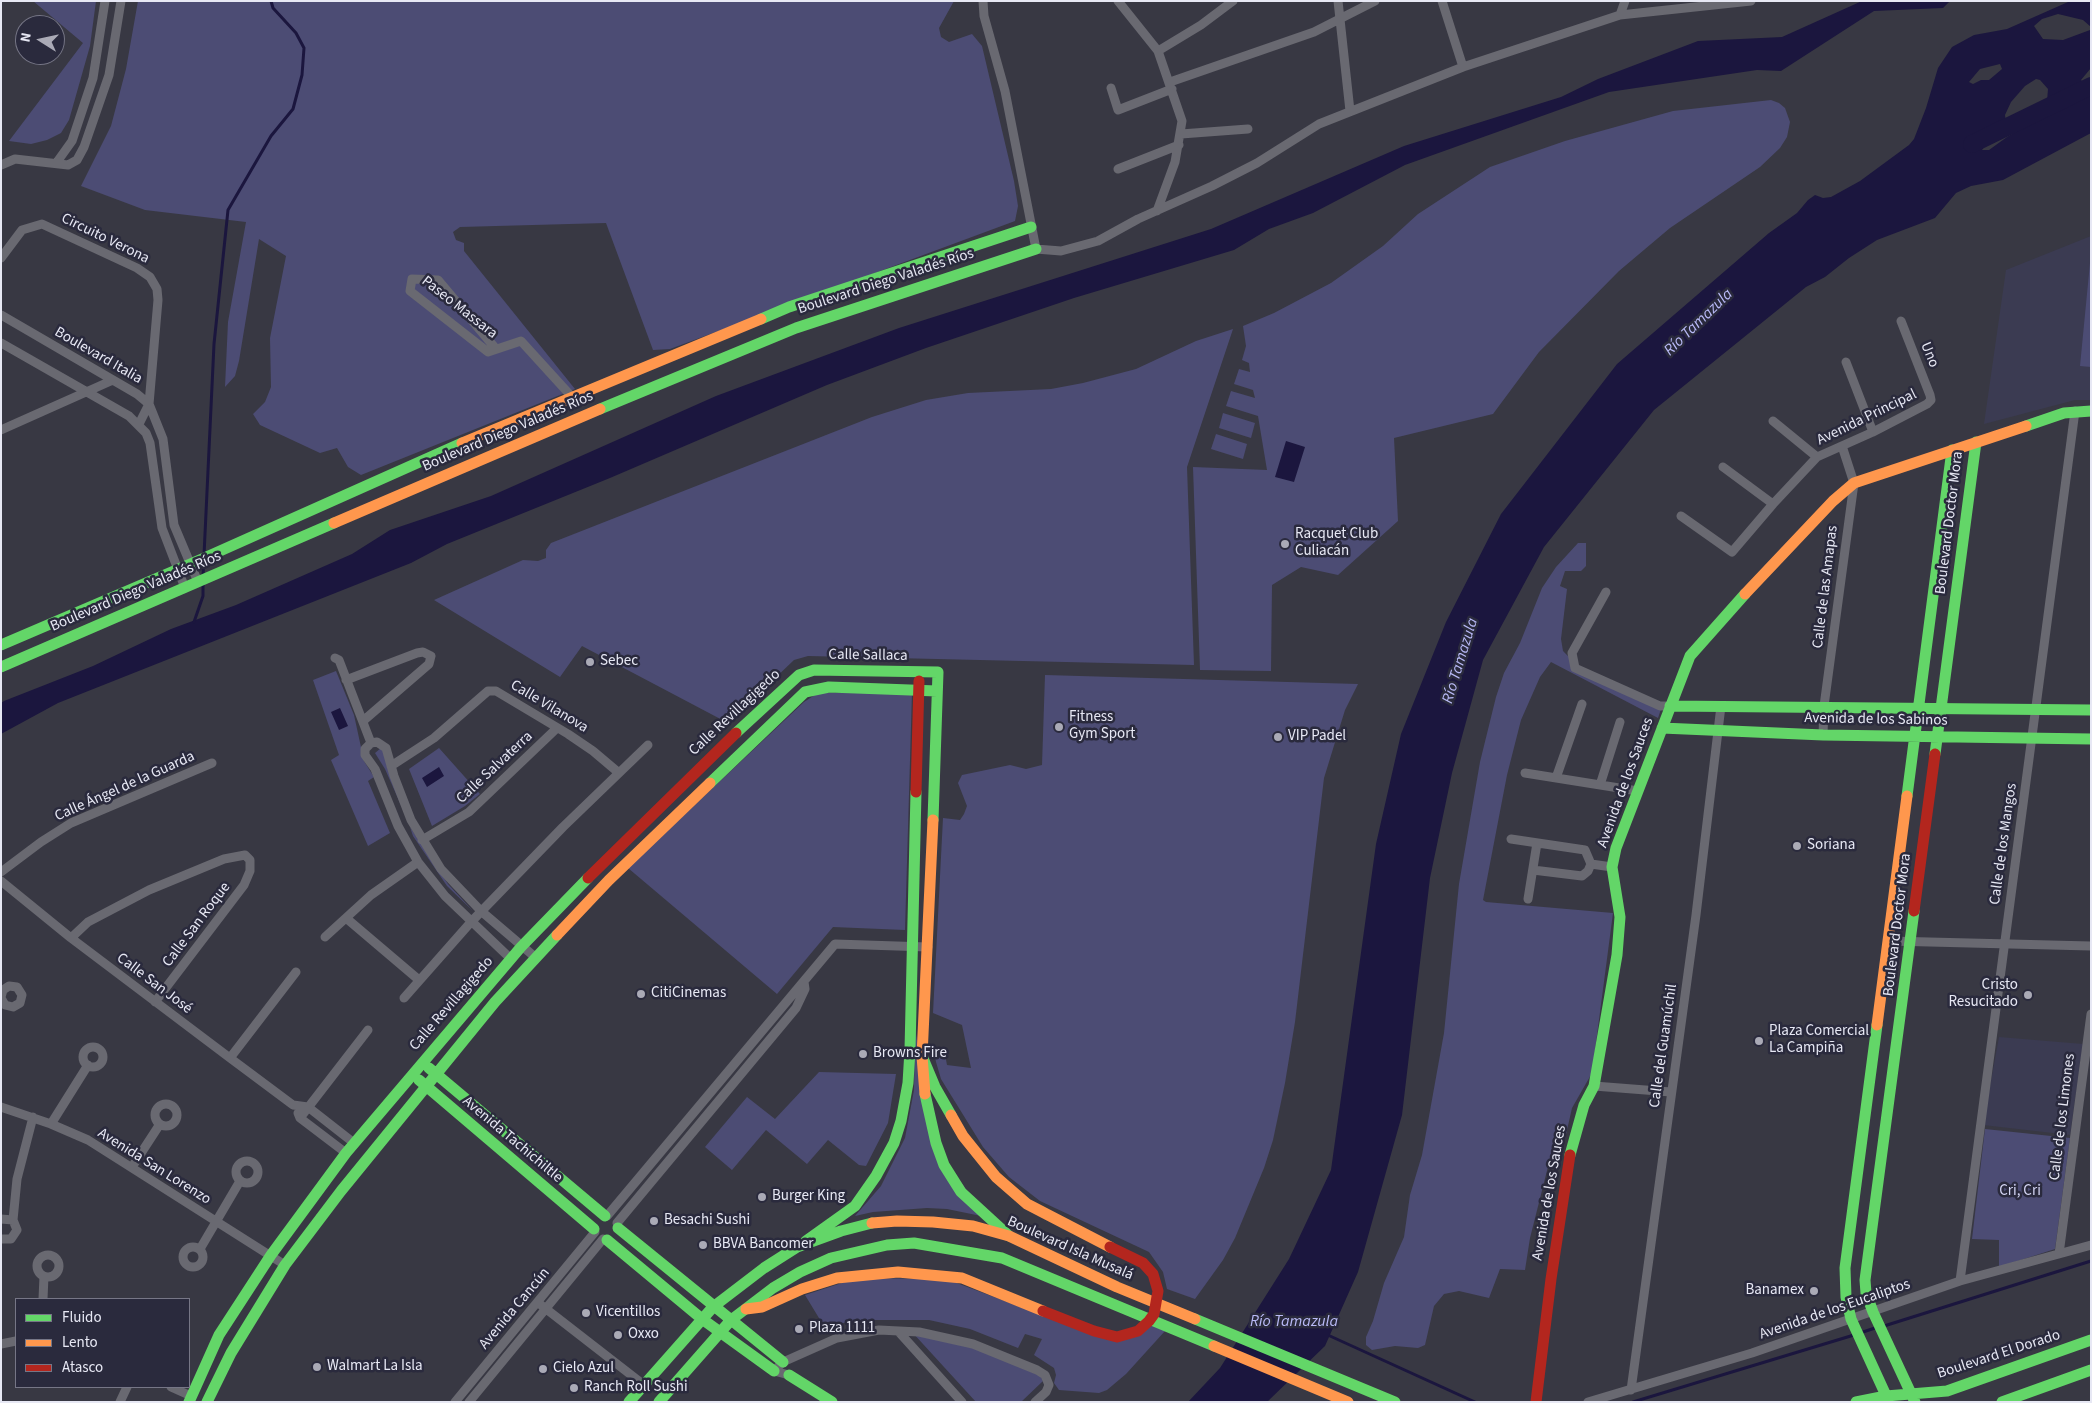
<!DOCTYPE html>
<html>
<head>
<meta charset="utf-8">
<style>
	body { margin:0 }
	#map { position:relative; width:2092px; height:1403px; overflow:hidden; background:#383843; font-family:"Source Sans 3",sans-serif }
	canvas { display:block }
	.frame { position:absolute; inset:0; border:2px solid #e7e8f4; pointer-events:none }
	.legend { position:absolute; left:15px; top:1298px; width:175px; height:90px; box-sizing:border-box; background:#2a2a3d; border:1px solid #767686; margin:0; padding:6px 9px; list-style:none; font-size:15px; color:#e7e8f4 }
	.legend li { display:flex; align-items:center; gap:10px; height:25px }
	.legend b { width:25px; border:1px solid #767686 }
	.north { position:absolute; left:15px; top:15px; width:50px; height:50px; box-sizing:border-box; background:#2a2a3d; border:1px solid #767686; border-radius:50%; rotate:280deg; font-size:14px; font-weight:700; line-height:20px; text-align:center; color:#e7e8f4 }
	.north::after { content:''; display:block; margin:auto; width:18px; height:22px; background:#aaaab6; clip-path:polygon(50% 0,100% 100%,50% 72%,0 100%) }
</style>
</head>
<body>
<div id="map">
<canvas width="2092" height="1403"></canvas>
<div class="frame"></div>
<ul class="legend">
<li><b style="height:6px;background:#63d668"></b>Fluido</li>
<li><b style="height:6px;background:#ff974d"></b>Lento</li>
<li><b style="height:6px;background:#b3261e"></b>Atasco</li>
</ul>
<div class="north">N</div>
</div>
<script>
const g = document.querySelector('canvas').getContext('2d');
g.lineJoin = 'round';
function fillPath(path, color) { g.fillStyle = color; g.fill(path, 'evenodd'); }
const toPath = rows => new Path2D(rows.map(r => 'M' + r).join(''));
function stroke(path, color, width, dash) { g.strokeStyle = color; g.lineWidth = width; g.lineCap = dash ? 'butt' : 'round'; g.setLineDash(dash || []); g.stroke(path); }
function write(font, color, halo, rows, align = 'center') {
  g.font = font + ' "Source Sans 3",sans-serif'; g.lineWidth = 5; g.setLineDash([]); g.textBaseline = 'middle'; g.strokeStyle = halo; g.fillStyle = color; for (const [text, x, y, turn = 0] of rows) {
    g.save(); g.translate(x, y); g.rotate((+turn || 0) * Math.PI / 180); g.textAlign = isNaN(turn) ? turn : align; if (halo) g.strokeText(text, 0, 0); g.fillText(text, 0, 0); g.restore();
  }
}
const built = toPath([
	[2091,236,2091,400,2075,400,1984,424,2006,270],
	[1999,1037,2083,1044,2070,1135,1983,1125]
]);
const green = toPath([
	[33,1,96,1,90,46,69,120,61,133,47,140,31,144,9,141,83,43],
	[138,1,954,1,939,28,941,37,949,42,972,34,982,46,1014,181,1018,206,1015,221,670,349,653,350,606,223,460,227,453,232,456,240,464,243,464,251,575,389,361,475,348,467,337,448,320,453,260,425,253,414,265,402,271,387,270,338,286,256,259,239,239,361,235,376,225,387,228,322,246,222,145,210,81,186,111,126,126,69],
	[1771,100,1779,103,1785,108,1790,122,1787,137,1780,148,1760,167,1670,228,1619,271,1539,352,1493,414,1394,438,1398,521,1338,575,1301,567,1272,585,1271,671,1200,670,1193,467,1267,470,1258,416,1226,406,1231,391,1255,398,1253,390,1234,384,1239,369,1250,372,1249,363,1242,360,1246,346,1243,326,1274,313,1331,283,1383,246,1418,214,1490,167,1565,141,1673,111],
	[2090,263,2091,263,2091,367,2080,366],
	[1233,329,1187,467,1194,665,808,656,794,660,728,723,582,646,560,677,434,600,523,560,538,561,546,558,546,550,551,543,872,417,926,400,968,393,1051,389,1083,383,1136,369,1196,341],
	[1223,413,1255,423,1251,438,1219,428],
	[1216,434,1247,444,1243,459,1211,449],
	[1578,543,1586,543,1586,566,1581,571,1565,571,1560,586,1567,589,1561,639,1563,651,1575,663,1586,670,1661,709,1658,718,1551,662,1540,677,1521,720,1507,775,1483,900,1486,902,1613,913,1592,1073,1572,1108,1565,1139,1562,1136,1555,1139,1530,1238,1525,1270,1500,1269,1489,1298,1459,1291,1444,1294,1434,1306,1425,1345,1418,1348,1395,1346,1372,1350,1366,1345,1366,1337,1373,1321,1384,1283,1404,1237,1410,1195,1422,1155,1444,1033,1459,884,1480,762,1496,697,1504,673,1520,643,1542,588,1556,567],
	[336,671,354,715,364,761,374,777,368,781,390,833,368,846,331,760,339,755,313,680],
	[1045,675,1358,684,1345,710,1324,778,1295,1022,1285,1083,1273,1140,1264,1168,1235,1238,1223,1260,1195,1299,1167,1289,1163,1272,1149,1252,1040,1201,1009,1177,983,1147,941,1079,936,1062,933,1046,944,1049,947,1065,971,1068,962,1025,933,1013,943,818,960,820,964,814,967,806,958,783,962,775,1010,765,1026,769,1042,765],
	[912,692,905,930,833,927,777,994,628,868,804,702,818,693],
	[381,748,383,749,404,812,385,769,375,753],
	[439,748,480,794,465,806,432,826,409,769],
	[410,827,448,884,473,911,447,886,413,836],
	[915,1027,932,1142,986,1217,947,1209,927,1208,873,1212,855,1216,881,1186,905,1138,914,1090],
	[819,1072,896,1074,888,1123,866,1166,859,1165,828,1140,807,1164,766,1130,732,1170,705,1147,747,1097,775,1119],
	[1985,1129,2070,1138,2055,1249,1999,1267,1999,1240,1972,1239],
	[857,1278,946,1279,1109,1340,1153,1324,1165,1331,1126,1374,1107,1390,1099,1393,1059,1390,1054,1383,1056,1375,1054,1368,1034,1355,1042,1339,1025,1334,1018,1348,970,1329,929,1320,872,1320,847,1322,825,1328,805,1295],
	[912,1332,959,1341,1041,1376,1043,1381,1021,1402,976,1402]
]);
const water = toPath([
	[1862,1,1950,1,1943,8,1874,11,1781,71,1757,70,1609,92,1405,165,1313,213,1269,229,1234,250,1074,298,926,348,827,385,610,478,447,544,411,563,58,703,1,734,1,703,4,701,93,666,171,629,236,605,352,554,390,530,491,496,716,396,899,328,1211,229,1404,146,1561,97,1598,79,1698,41,1782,37],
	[2091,1,2091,68,2081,80,2084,83,2091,82,2091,133,2003,180,1971,186,1956,193,1935,218,1877,240,1849,258,1825,277,1806,287,1654,410,1544,547,1483,660,1452,773,1430,878,1402,1115,1358,1272,1325,1346,1267,1402,1188,1402,1220,1368,1289,1259,1331,1170,1376,844,1401,734,1446,622,1501,514,1617,364,1769,233,1797,213,1808,200,1815,195,1823,198,1831,197,1860,181,1909,145,1914,139,1926,108,1938,68,1952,47,1974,35,2007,29,2068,2],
	[2058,14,2083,20,2091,27,2090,30,2063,40,2043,39,2034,26,2042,19],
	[2000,64,2002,69,1989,80,1981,80,1973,84,1969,82,1980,69],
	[2036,79,2040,80,2048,89,2046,114,2007,137,1989,150,1982,150,1997,129,2006,123,2005,115,2011,102,2025,86],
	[1286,441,1305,447,1294,482,1275,477],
	[340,708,348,726,339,730,331,712],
	[439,767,444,776,427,787,422,778]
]);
const stream = toPath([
	[204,555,214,344,228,210,271,136,293,109,302,75,304,48,296,33,273,8,271,1],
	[203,575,204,561],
	[194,622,203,596,203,583],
	[1884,1326,2091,1261],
	[1860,1333,1878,1327],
	[1330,1336,1475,1402],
	[1633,1402,1854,1335]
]);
const river = toPath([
	[1972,144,2091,86]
]);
const street = toPath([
	[983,1,984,16,1005,91,1036,249,1061,251,1098,241,1138,219,1212,186,1257,163,1319,124,1463,67,1620,15,1751,1],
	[1118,1,1158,51,1182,121,1175,162,1157,211],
	[1338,1,1350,111],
	[1442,1,1463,67],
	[1620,15,1625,1],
	[1158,51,1201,25,1233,1],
	[1170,82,1314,32,1375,1],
	[1111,88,1118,110,1172,89],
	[1181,134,1248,129],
	[57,162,72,141,93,78,105,1],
	[1,165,15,159,68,165,77,160,84,147,109,75,121,1],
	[1118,169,1179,145],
	[1,258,22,230,42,224,137,268,150,277,157,289,158,300,149,404,139,424],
	[1,315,137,394,149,404,163,439,174,525,198,582],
	[1,343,129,416,146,433,150,443,162,528,185,588],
	[496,349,438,280,412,279,410,291,488,352,521,341,572,397],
	[1846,362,1873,432],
	[1773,421,1817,457],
	[1,430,113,380],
	[1723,467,1773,504],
	[1681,516,1732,552,1773,504,1817,457,1873,432,1927,404,1931,400,1930,395,1901,321],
	[1606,592,1572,653,1575,668,1660,706,1670,706],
	[335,658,339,660,371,743],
	[346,680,417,653,423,652,431,656,429,664,363,721],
	[1823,735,1824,706,1854,483,1842,446],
	[391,766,434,738,488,691,496,691,568,734,593,751,619,773],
	[1525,773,1638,791],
	[1556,778,1582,704],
	[1600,785,1620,722],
	[1511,839,1585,850,1591,864,1612,867],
	[422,840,469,812,557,728],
	[1533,870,1582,876,1588,871,1591,864],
	[1,872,41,842,71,823,212,763],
	[1,881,71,938,230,1058,293,1105,308,1107,354,1143],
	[1528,899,1537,843],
	[346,918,419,980],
	[325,937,371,895,418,862],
	[71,938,88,922,149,890,224,859,245,855,250,860,250,871,244,885,155,1002],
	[1889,941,2091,946],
	[511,959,445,896,418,862,398,826,375,769,365,755,365,749,371,743,377,742,386,748,394,776,411,820,441,869,481,911,535,957],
	[1,997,3,990,9,986,17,987,22,995,20,1003,13,1007,5,1005,1,998],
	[404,998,471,922,563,827,648,745],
	'83 1057a10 10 0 1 1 20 0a10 10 0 1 1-20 0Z',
	[230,1058,296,972],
	[1594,1086,1671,1092],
	'155 1115a11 11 0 1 1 22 0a11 11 0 1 1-22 0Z',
	[1,1107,51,1124,88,1140,285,1265],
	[298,1113,300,1118,346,1153],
	[300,1118,368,1030],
	[51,1124,88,1065],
	'236 1172a11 11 0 1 1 22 0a11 11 0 1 1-22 0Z',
	[132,1167,160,1124],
	[607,1216,835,944,928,947],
	[1,1219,13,1220,17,1230,11,1239,1,1239],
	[13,1220,17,1179,33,1117],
	[617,1223,796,1008,805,989,804,982],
	'183 1257a10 10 0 1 1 20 0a10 10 0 1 1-20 0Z',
	[200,1249,240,1181],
	[2059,1254,2091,1014],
	'37 1266a11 11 0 1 1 22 0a11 11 0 1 1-22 0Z',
	[1960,1281,2075,411],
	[43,1299,44,1276],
	[541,1305,644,1385],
	[898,1331,962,1402],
	[1,1344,16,1341],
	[789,1375,774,1371,783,1362,837,1338,879,1330,919,1332,973,1344,1037,1370,1045,1375,1049,1385,1046,1392,1035,1402],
	[171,1387,191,1396],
	[1631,1390,1696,915,1721,706],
	[120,1402,127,1387],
	[455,1402,595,1232],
	[469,1402,603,1239],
	[1588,1402,1752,1353,1960,1281,2091,1245]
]);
const fast = toPath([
	[761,319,789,307,1031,227],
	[600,409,796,328,1036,249],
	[2026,426,2064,413,2091,411],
	[1,645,202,559,462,443],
	[1,667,334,523],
	[1670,706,2091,710],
	[1662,728,1823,735,2091,739],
	[736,733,799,675,814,670,938,672,933,820],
	[1935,754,1976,442],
	[710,783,805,692,829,687,937,691],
	[1907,796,1952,450],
	[1914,911,1865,1280,1866,1293,1873,1312,1915,1402],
	[1877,1025,1845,1268,1846,1297,1851,1319,1889,1402],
	[922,1056,935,1087,951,1115],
	[429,1068,605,1216],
	[419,1080,594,1229],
	[925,1094,936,1143,944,1165,961,1192,1009,1236],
	[1570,1155,1584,1105,1594,1086,1617,955,1620,917,1612,867,1616,848,1690,656,1745,594],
	[618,1228,783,1362],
	[607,1240,702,1319,774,1371],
	[806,1241,855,1206,876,1176,894,1143,901,1121,908,1083,910,1050,916,792],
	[1195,1319,1395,1402],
	[789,1375,832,1402],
	[189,1402,219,1335,271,1255,346,1153,521,947,588,878],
	[207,1402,231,1353,285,1265,341,1191,495,1002,557,935],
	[629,1402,713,1307,764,1268,797,1247,841,1231,872,1223],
	[659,1402,731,1320,773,1288,800,1272,831,1258,887,1245,914,1243,1002,1258,1214,1346],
	[1856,1402,1886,1396,1947,1391,2091,1340],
	[2002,1402,2091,1370]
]);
const slow = toPath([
	[462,443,761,319],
	[334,523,600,409],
	[1745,594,1833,501,1854,483,2026,426],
	[557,935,609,880,710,783],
	[1877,1025,1907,796],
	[925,1094,922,1056,933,820],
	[951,1115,963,1136,996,1177,1027,1204,1110,1247],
	[872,1223,897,1221,933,1222,973,1226,1009,1236,1117,1287,1195,1319],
	[746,1309,762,1307,802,1289,837,1278,898,1272,962,1278,1043,1311],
	[1214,1346,1348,1402]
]);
const jam = toPath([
	[916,792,919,681],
	[588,878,736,733],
	[1914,911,1935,754],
	[1043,1311,1094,1331,1117,1337,1138,1331,1149,1321,1154,1314,1158,1291,1153,1274,1143,1263,1110,1247],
	[1536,1402,1551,1279,1570,1155]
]);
const markers = [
	[1285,544,5,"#aaaab6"],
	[590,662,5,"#aaaab6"],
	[1059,727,5,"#aaaab6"],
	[1278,737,5,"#aaaab6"],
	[1797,846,5,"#aaaab6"],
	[641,994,5,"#aaaab6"],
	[2028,995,5,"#aaaab6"],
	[1759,1041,5,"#aaaab6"],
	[863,1054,5,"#aaaab6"],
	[762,1197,5,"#aaaab6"],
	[654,1221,5,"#aaaab6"],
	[703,1245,5,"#aaaab6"],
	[1814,1291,5,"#aaaab6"],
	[586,1313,5,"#aaaab6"],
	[799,1329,5,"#aaaab6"],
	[618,1335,5,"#aaaab6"],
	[317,1367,5,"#aaaab6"],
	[543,1369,5,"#aaaab6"],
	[574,1388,5,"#aaaab6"]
];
const streetNames = [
	["Circuito Verona",105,239,26],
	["Boulevard Diego Valadés Ríos",886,282,-18],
	["Paseo Massara",459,308,38],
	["Uno",1929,355,68],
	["Boulevard Italia",98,356,30],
	["Avenida Principal",1867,418,-26],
	["Boulevard Diego Valadés Ríos",508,432,-23],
	["Boulevard Doctor Mora",1950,523,-83],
	["Calle de las Amapas",1826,587,-83],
	["Boulevard Diego Valadés Ríos",136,592,-23],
	["Calle Sallaca",868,656,1],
	["Calle Vilanova",549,707,31],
	["Calle Revillagigedo",735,713,-43],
	["Avenida de los Sabinos",1876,720,1],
	["Calle Salvaterra",495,768,-43],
	["Avenida de los Sauces",1626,783,-70],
	["Calle Ángel de la Guarda",125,787,-24],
	["Calle de los Mangos",2004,844,-82],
	["Calle San Roque",197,925,-53],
	["Boulevard Doctor Mora",1898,925,-83],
	["Calle San José",154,984,37],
	["Calle Revillagigedo",452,1004,-49],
	["Calle del Guamúchil",1664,1046,-82],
	["Calle de los Limones",2063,1117,-83],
	["Avenida Tachichiltle",512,1140,40],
	["Avenida San Lorenzo",154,1167,32],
	["Avenida de los Sauces",1550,1193,-80],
	["Boulevard Isla Musalá",1070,1249,24],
	["Avenida Cancún",515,1309,-50],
	["Avenida de los Eucaliptos",1835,1310,-19],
	["Boulevard El Dorado",1999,1355,-18]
];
const poiNames = [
	["Racquet Club",1295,535],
	["Culiacán",1295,552],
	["Sebec",600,662],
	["Fitness",1069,718],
	["Gym Sport",1069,735],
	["VIP Padel",1288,737],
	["Soriana",1807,846],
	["Cristo",2018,986,"right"],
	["Resucitado",2018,1003,"right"],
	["CitiCinemas",651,994],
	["Plaza Comercial",1769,1032],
	["La Campiña",1769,1049],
	["Browns Fire",873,1054],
	["Burger King",772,1197],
	["Besachi Sushi",664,1221],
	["BBVA Bancomer",713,1245],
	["Banamex",1804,1291,"right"],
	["Vicentillos",596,1313],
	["Plaza 1111",809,1329],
	["Oxxo",628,1335],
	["Walmart La Isla",327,1367],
	["Cielo Azul",553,1369],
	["Ranch Roll Sushi",584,1388]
];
const parkNames = [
	["Cri, Cri",2020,1192]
];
const waterNames = [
	["Río Tamazula",1699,323,-44],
	["Río Tamazula",1461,661,-73],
	["Río Tamazula",1294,1322]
];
fillPath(built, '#3b3b52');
fillPath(green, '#4c4c74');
fillPath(water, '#1b163e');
stroke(stream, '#1b163e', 3);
stroke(river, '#1b163e', 18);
stroke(street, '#696971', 9);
stroke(fast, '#63d668', 11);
stroke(slow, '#ff974d', 11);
stroke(jam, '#b3261e', 11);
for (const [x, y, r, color] of markers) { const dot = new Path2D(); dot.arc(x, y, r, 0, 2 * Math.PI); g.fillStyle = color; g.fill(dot); stroke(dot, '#2a2a3d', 2); }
write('15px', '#e7e8f4', '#2a2a3d', streetNames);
write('15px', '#e7e8f4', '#2a2a3d', poiNames, 'left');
write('15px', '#d5d6f5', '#2a2a3d', parkNames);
write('italic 16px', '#b9baf7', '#2a2a3d', waterNames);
</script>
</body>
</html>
